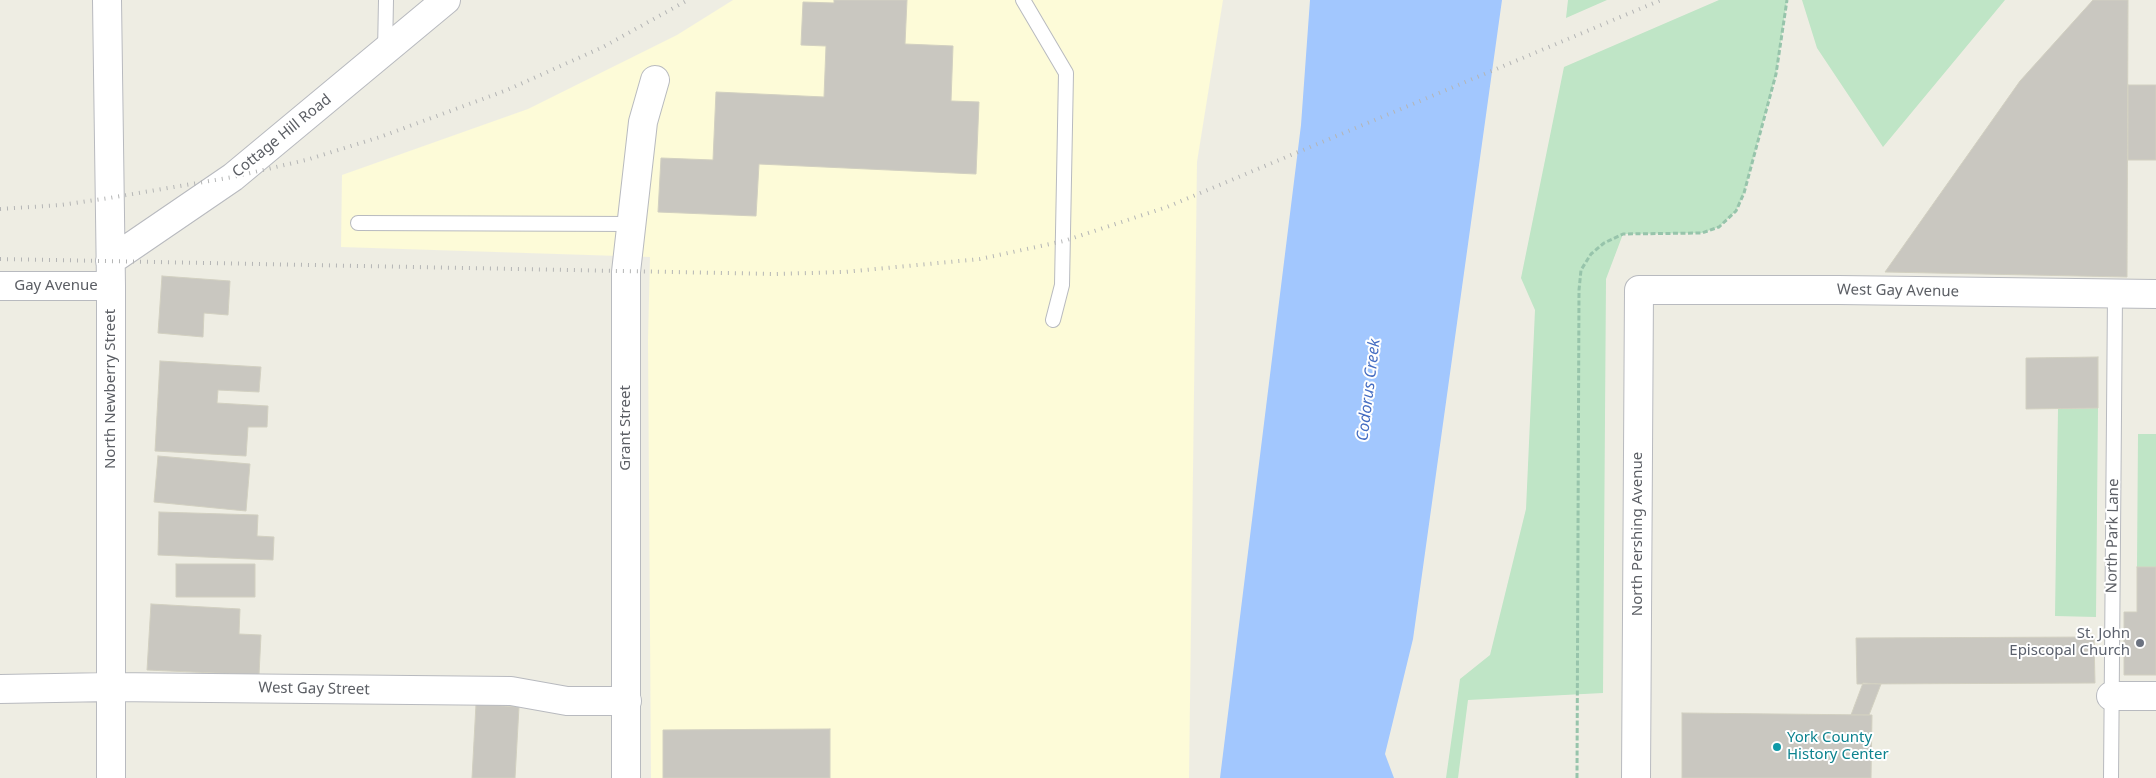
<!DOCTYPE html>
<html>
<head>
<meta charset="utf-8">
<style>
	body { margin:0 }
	canvas { display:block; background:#eeede3 }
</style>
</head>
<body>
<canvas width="2156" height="778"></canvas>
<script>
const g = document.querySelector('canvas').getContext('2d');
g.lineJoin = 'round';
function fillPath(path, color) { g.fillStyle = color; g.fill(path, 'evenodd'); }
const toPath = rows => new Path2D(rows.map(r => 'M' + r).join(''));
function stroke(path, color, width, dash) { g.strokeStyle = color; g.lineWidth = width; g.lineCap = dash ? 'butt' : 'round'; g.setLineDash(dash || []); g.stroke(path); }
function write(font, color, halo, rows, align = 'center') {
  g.font = font + ' "Noto Sans",sans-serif'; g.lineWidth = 4; g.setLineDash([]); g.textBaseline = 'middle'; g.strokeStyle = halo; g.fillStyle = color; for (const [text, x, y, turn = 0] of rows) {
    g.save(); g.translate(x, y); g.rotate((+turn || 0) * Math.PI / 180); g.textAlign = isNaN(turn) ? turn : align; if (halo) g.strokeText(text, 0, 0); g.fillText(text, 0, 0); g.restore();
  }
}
const commercial = toPath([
	[733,0,1223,0,1197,162,1189,778,651,778,648,340,650,257,341,247,342,175,528,109,677,35]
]);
const green = toPath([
	[1568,0,1607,0,1566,18],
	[1719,0,1787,0,1776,74,1744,193,1736,211,1719,227,1702,233,1623,234,1606,279,1603,693,1468,700,1458,778,1446,778,1460,679,1490,655,1526,509,1535,310,1521,278,1564,67],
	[1802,0,2005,0,1883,147,1817,48],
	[2098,408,2096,617,2055,616,2058,409],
	[2138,434,2156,434,2156,567,2137,567]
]);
const water = toPath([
	[1310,0,1502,0,1413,639,1385,754,1394,778,1220,778,1301,125]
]);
const building = toPath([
	[834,0,907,0,905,44,953,46,951,101,979,102,976,174,759,164,756,216,658,212,661,158,713,160,716,92,824,97,826,46,801,45,803,2,834,3,834,0],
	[2093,0,2128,0,2127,277,1885,272,2020,81,2093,0],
	[2128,85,2156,85,2156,160,2128,160,2128,85],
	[162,276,230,281,228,315,204,313,203,337,158,333,162,276],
	[2098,357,2098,408,2026,409,2026,358,2098,357],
	[160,361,261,367,259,392,218,390,217,403,268,406,267,427,248,427,246,456,155,451,160,361],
	[158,456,250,464,246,511,154,502,158,456],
	[159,512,258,515,257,536,274,537,273,560,158,555,159,512],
	[176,564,255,564,255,597,176,597,176,564],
	[2137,567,2156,567,2156,675,2124,675,2124,612,2137,612,2137,567],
	[151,604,240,609,239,634,261,635,259,675,147,670,151,604],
	[2094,637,2095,683,1857,684,1856,638,2094,637],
	[1863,683,1881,684,1869,715,1851,715,1863,683],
	[476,704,519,707,515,778,472,778,476,704],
	[1682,713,1872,715,1871,778,1682,778,1682,713],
	[830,729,830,778,663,778,663,730,830,729]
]);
const path = toPath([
	[1577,778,1579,290,1581,270,1591,254,1604,243,1623,234,1702,233,1719,227,1736,211,1744,193,1776,74,1787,0]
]);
const service = toPath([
	[1023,0,1066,73,1062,285,1053,320],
	[385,52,386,0],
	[358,223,631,224],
	[2111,778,2115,294]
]);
const minor = toPath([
	[107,0,111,286,111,778],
	[110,261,233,177,446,0],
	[0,286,111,286],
	[0,689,110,687,511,691,567,701,627,701],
	[2111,696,2156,696],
	[626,778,626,272,643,122,655,80],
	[1636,778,1639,290,1838,290,2156,294]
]);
const rail = toPath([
	[0,209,61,205,109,198,233,177,306,160,380,137,507,90,603,47,688,0],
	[0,259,776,274,844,272,980,259,1064,241,1167,207,1661,0]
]);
const markers = [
	[2140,643,5,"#6b7280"],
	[1777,747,5,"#0f9aa8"]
];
const streetNames = [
	["Cottage Hill Road",282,136,-39],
	["Gay Avenue",56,286],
	["West Gay Avenue",1898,291,1],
	["North Newberry Street",111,389,-90],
	["Grant Street",626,428,-90],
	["North Pershing Avenue",1638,534,-90],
	["North Park Lane",2113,536,-89],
	["West Gay Street",314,689,1]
];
const worshipNames = [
	["St. John",2130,634],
	["Episcopal Church",2130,651]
];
const cultureNames = [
	["York County",1787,738],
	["History Center",1787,755]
];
const waterNames = [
	["Codorus Creek",1369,390,-83]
];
fillPath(commercial, '#fdfbd8');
fillPath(green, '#bfe5c6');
fillPath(water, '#a2c7fe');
fillPath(building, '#c9c7c0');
stroke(building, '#d2d0c1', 1);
stroke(service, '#b8babf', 16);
stroke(minor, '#b8babf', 30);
stroke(path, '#97c4ab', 3, [5, 2.5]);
stroke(service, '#fff', 14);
stroke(minor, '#fff', 28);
stroke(rail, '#b4b5b5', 4, [1, 6]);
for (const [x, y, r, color] of markers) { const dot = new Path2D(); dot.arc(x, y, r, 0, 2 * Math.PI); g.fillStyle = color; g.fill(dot); stroke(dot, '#fff', 2); }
write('15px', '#5b5e64', '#fff', streetNames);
write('15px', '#5b616d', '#fff', worshipNames, 'right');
write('15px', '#0d838f', '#fff', cultureNames, 'left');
write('italic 16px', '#456dc2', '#fff', waterNames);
</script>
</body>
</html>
